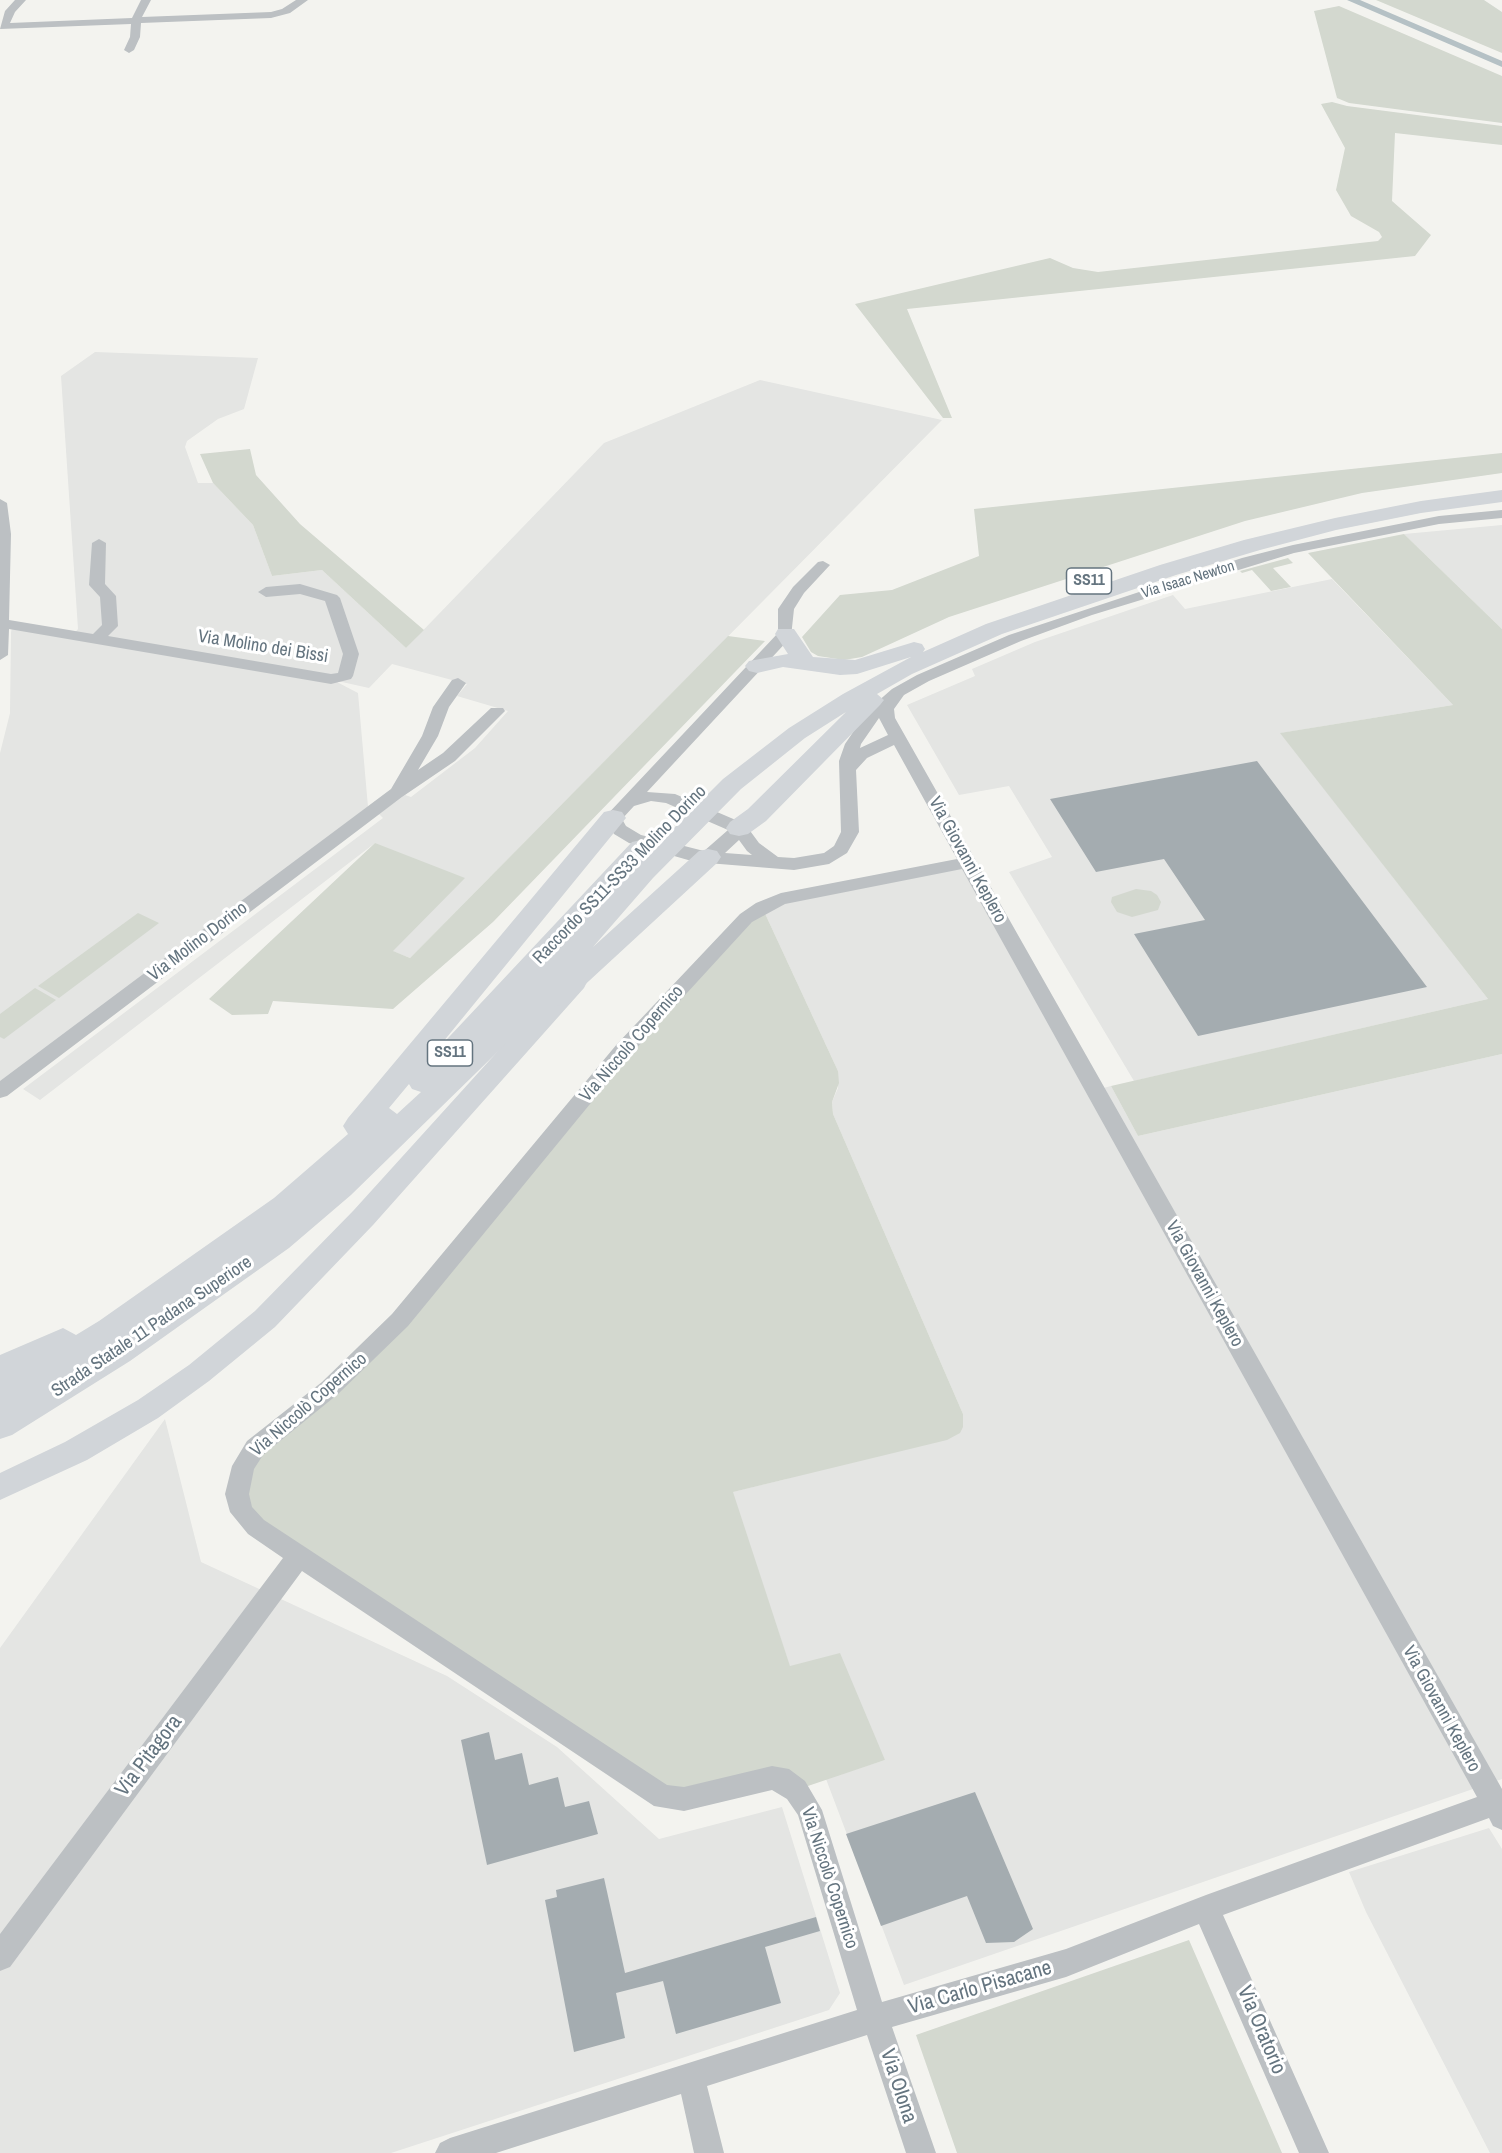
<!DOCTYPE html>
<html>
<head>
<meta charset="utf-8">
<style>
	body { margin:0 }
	canvas { display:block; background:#f3f3ef }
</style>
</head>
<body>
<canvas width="1502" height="2153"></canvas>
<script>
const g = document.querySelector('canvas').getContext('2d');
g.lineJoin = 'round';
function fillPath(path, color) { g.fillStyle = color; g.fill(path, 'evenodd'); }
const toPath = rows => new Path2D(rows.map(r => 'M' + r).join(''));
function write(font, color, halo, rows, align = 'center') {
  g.font = font + ' "Archivo Narrow",sans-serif'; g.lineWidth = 6; g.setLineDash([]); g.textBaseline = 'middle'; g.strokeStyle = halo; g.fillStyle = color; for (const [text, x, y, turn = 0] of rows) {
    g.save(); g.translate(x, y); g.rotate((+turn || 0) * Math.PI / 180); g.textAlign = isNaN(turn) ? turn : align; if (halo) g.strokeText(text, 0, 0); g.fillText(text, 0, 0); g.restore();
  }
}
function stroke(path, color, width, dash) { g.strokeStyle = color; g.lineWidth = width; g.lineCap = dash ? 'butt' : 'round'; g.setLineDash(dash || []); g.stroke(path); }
const built = toPath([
	[95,352,258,358,244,409,218,419,187,441,185,447,198,483,213,483,253,525,272,576,322,570,406,648,604,443,760,380,942,420,410,958,392,951,375,843,40,1100,23,1089,383,818,379,814,405,795,411,797,475,748,508,711,457,696,467,684,392,664,369,688,333,680,358,693,368,807,0,1083,0,753,10,713,11,633,12,626,73,635,78,629,61,376],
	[1502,525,1502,629,1404,534],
	[1332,579,1453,705,1281,733,1488,999,1134,1081,1009,872,1052,857,1009,786,959,795,907,705,975,676,972,669,1035,642,1173,595,1185,609],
	[968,862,1096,1090,1111,1086,1138,1136,1502,1054,1502,1779,904,1985,826,1779,885,1760,790,1667,732,1492,786,1479,963,1414,833,1114,832,1102,838,1088,838,1071,762,907],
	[165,1419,201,1562,447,1676,557,1747,659,1839,782,1807,840,1993,829,2010,391,2153,0,2153,0,1648],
	[1489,1828,1502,1849,1502,2153,1490,2153,1366,1912,1349,1872]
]);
const green = toPath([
	[1376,0,1484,0,1502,12,1502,53],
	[1339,6,1502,76,1502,123,1349,103,1337,98,1314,11],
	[1332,102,1347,106,1502,126,1502,145,1395,133,1392,201,1431,235,1415,256,907,309,952,418,943,418,855,304,1050,258,1073,268,1098,272,1378,241,1382,237,1379,232,1351,216,1336,190,1345,148,1321,104],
	[250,449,256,475,300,524,424,630,406,648,322,570,272,576,253,525,213,483,200,454],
	[1502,453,1502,473,1362,493,1245,521,949,617,862,657,844,660,818,656,811,652,802,637,840,595,892,590,979,556,974,509],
	[1404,534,1502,629,1502,1054,1138,1136,1111,1086,1488,999,1280,733,1453,705,1308,553],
	[1288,558,1293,563,1273,568,1291,587,1271,591,1252,570,1242,573,1240,571],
	[728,636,765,641,493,922,393,1009,273,1001,268,1014,232,1015,209,999,375,843,465,878,393,951,410,958],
	[1136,889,1151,891,1157,895,1161,902,1158,910,1132,917,1117,912,1111,902,1112,897],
	[762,907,838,1071,839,1083,832,1102,833,1114,963,1414,963,1427,960,1433,947,1440,733,1492,790,1666,840,1653,885,1760,796,1790,789,1783,684,1799,256,1527,239,1475,361,1359,624,1049],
	[138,913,159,923,59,998,38,986],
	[35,988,56,1000,4,1039,0,1037,0,1014],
	[1189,1940,1282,2153,957,2153,916,2035]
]);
const canal = toPath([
	[1347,0,1360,0,1502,61,1502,67,1347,0]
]);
const building = toPath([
	[1257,761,1427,987,1198,1036,1134,934,1205,920,1164,859,1096,872,1050,799],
	[489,1732,495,1760,522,1753,529,1785,558,1777,565,1807,589,1801,598,1834,487,1865,461,1740],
	[975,1792,1033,1929,1014,1942,986,1943,967,1896,881,1926,846,1834],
	[604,1878,625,1973,816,1917,820,1931,765,1947,781,2003,676,2034,663,1981,616,1993,625,2038,574,2052,545,1900,557,1897,556,1890]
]);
const minor = toPath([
	[15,0,26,0,15,12,10,23,132,18,141,0,151,0,142,17,271,12,282,9,296,0,308,0,290,13,271,18,141,23,140,37,134,50,129,53,124,50,130,37,131,24,0,29,5,11,15,0],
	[0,499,7,503,11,534,9,620,93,634,102,625,100,597,89,585,92,543,99,539,106,543,105,584,116,596,118,626,108,636,331,674,338,673,343,654,325,601,300,594,266,597,258,592,266,587,300,584,337,595,340,598,359,654,353,676,351,679,331,684,9,629,8,655,0,660,0,499],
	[1502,510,1502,518,1439,524,1294,553,1092,615,1021,641,929,681,904,695,894,709,895,718,1502,1789,1502,1830,1493,1826,1489,1818,1223,1915,1329,2153,1299,2153,1199,1924,1066,1977,892,2027,936,2153,906,2153,867,2035,707,2086,724,2153,694,2153,681,2094,496,2153,435,2153,440,2143,450,2138,857,2010,798,1815,787,1799,772,1790,684,1811,654,1806,302,1571,10,1967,0,1971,0,1934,283,1558,248,1534,230,1512,225,1494,232,1466,247,1441,322,1382,392,1314,617,1044,740,914,756,903,781,893,957,859,894,745,867,758,856,770,859,832,847,853,829,864,794,870,695,862,629,843,614,834,604,818,778,633,778,609,793,587,818,562,823,561,830,565,804,593,794,609,791,637,647,792,675,794,745,824,759,843,778,857,794,858,824,853,834,846,841,832,839,761,845,744,868,710,892,689,917,675,1009,635,1242,558,1293,545,1439,516,1502,510],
	[879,718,888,735,860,748,861,744,879,718],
	[651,801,666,803,728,830,704,851,641,835,626,826,622,819,634,806,651,801],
	[739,840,747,851,752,855,725,853,739,840],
	[962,869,1477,1797,1206,1895,1066,1949,882,2002,822,1810,805,1781,789,1769,772,1766,684,1787,667,1785,264,1520,252,1507,249,1494,254,1469,263,1455,338,1394,408,1326,631,1054,752,922,785,904,962,869],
	[458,678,466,683,449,707,438,736,418,770,443,753,491,708,503,708,505,711,455,761,402,797,7,1096,0,1098,0,1081,391,789,422,736,433,707,452,680,458,678]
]);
const major = toPath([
	[575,974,584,976,587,982,584,988,373,1225,275,1327,209,1381,158,1418,87,1460,0,1500,0,1473,65,1442,138,1400,189,1365,255,1311,353,1211,566,976,575,974]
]);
const highway = toPath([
	[1502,490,1502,502,1421,513,1336,530,1260,550,1176,575,1002,634,912,674,877,694,884,700,880,705,766,821,748,834,739,836,730,834,726,828,730,822,748,809,846,712,805,738,741,789,653,878,593,947,699,851,708,849,717,851,721,857,717,863,564,1004,554,1007,544,1003,518,1032,351,1195,289,1248,130,1361,12,1435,0,1439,0,1355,63,1328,76,1335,99,1321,274,1198,348,1134,343,1126,348,1118,604,812,613,810,622,812,626,818,434,1053,632,842,641,840,650,842,654,848,723,779,789,728,843,694,911,657,857,674,840,675,783,667,757,673,749,671,745,666,749,661,788,654,775,634,778,629,794,629,813,657,855,660,914,642,922,644,925,649,923,652,986,624,1160,565,1244,540,1335,518,1421,501,1502,490],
	[409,1084,412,1089,421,1092,397,1114,389,1108,409,1084]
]);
const farStreetnames = [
	["Via Isaac Newton",1188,580,-17]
];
const shields = [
	[1089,581,45],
	[450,1053,45]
];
const shieldNames = [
	["SS11",1089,581],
	["SS11",450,1053]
];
const streetNames = [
	["Via Molino dei Bissi",263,647,9],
	["Via Giovanni Keplero",967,860,61],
	["Raccordo SS11-SS33 Molino Dorino",620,875,-46],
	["Via Molino Dorino",198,942,-37],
	["Via Niccolò Copernico",632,1044,-49],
	["Via Giovanni Keplero",1204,1284,61],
	["Strada Statale 11 Padana Superiore",152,1327,-34],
	["Via Niccolò Copernico",309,1405,-41],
	["Via Giovanni Keplero",1441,1709,61],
	["Via Niccolò Copernico",829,1878,72]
];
const nearStreetnames = [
	["Via Pitagora",149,1756,-53],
	["Via Carlo Pisacane",980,1988,-16],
	["Via Oratorio",1261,2030,67],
	["Via Olona",898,2086,72]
];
fillPath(built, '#e4e5e3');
fillPath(green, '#d3d8cf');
fillPath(canal, '#b5c1c5');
fillPath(building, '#a4acb0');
fillPath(minor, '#bcc0c3');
fillPath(major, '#d1d5d9');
fillPath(highway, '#d1d5d9');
write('15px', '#64747f', '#fff', farStreetnames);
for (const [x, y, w] of shields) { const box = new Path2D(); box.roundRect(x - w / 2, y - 13, w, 26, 4.5); g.fillStyle = '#fff'; g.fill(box); stroke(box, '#64747f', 1.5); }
write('bold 16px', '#64747f', null, shieldNames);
write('18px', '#64747f', '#fff', streetNames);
write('21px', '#64747f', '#fff', nearStreetnames);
</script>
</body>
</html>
